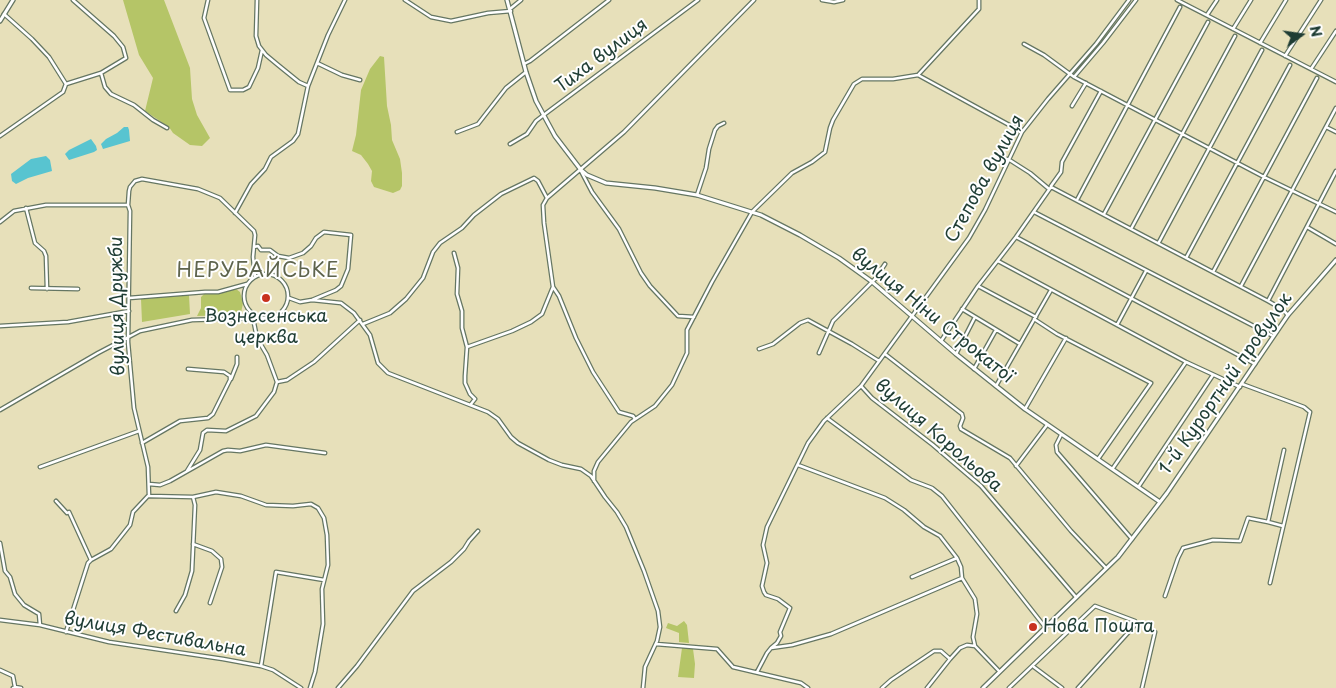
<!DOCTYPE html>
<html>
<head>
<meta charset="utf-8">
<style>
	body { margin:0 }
	#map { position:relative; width:1336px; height:688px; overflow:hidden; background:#e7e0ba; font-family:"Playpen Sans",sans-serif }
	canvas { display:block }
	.north { position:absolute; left:1276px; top:10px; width:50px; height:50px; -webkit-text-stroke:4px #fff; paint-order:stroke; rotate:76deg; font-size:14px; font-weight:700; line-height:20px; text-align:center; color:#1f3d34 }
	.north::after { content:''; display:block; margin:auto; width:18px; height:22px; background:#1f3d34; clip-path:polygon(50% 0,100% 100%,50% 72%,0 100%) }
</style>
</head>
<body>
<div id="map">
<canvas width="1336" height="688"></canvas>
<div class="north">N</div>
</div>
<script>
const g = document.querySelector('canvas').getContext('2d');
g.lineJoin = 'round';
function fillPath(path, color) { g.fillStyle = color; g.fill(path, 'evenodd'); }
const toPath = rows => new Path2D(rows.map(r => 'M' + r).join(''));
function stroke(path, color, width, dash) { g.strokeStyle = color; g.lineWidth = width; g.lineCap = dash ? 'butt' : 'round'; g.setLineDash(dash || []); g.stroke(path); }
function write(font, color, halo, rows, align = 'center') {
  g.font = font + ' "Playpen Sans",sans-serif'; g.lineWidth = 4; g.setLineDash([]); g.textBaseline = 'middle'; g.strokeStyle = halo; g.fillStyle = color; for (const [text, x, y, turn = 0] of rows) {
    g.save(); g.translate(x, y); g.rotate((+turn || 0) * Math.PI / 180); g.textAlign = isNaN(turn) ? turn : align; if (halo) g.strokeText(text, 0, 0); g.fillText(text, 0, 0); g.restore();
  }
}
const green = toPath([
	[123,0,164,0,190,68,192,99,197,115,210,138,202,146,190,145,173,133,169,127,145,111,153,78,139,55],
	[380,56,384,57,387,106,391,125,392,140,400,159,402,173,402,186,400,190,393,193,374,187,371,181,372,171,368,164,361,155,352,151,356,135,361,90,370,69],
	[236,289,240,292,243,303,241,313,238,315,197,316,201,308,201,297,204,294,219,293],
	[189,295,190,314,142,322,141,299],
	[684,621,687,625,689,643,679,642,679,633,666,628,668,623,677,626],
	[682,648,693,649,695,664,694,678,678,677]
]);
const water = toPath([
	[124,127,128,127,129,130,130,141,103,149,101,144,106,139,117,133],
	[91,139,96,146,97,150,94,152,69,160,65,154,69,150],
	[46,156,50,160,52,171,28,178,16,184,12,181,11,174,31,159]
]);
const minor = toPath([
	[208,0,204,18,230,90,243,90,249,87,258,68,262,50],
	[257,0,256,36,259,46,266,55,278,65,299,82,308,86],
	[405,0,431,17,451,21,488,13,511,11],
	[822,0,834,2,843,0],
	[1177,0,1336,82],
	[510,9,521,0],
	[4,14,32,39,49,57,66,84],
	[1207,15,1217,0],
	[1233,29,1251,0],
	[1260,43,1286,0],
	[1024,44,1044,55,1074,77,1264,177,1336,212],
	[1285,56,1321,0],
	[317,63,342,75,360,80],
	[524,64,530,61,609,0],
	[1311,69,1336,31],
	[101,73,105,87,111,94,134,105,153,120,167,128],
	[918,75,1022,132],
	[1074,77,1103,43,1136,0],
	[1072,106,1086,83],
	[1326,127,1336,132],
	[457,132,478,124,506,88,526,72],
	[0,136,63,92,66,84,101,73,126,58,123,47,114,36,73,0],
	[510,144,527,134,536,121,545,114,698,0],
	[1008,159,1030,173,1049,189],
	[581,171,592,192,619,229,641,273,650,286,678,316,694,317],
	[1051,186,1061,172,1062,162,1101,91],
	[697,195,706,168,709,149,715,130,718,126,724,123],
	[1077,200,1180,7],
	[128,205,130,211,128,342,134,408,148,467,149,496],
	[26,208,35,243,44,251,46,256,47,289],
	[1034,212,1273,336],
	[235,213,251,184,265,169,271,157,293,141,298,134,308,86,328,35,345,0],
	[1104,214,1208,22],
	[0,222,14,211,46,205,128,205,129,191,130,187,135,181,142,179,198,189,220,198,254,231,255,235,253,257,255,277],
	[1307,227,1336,244],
	[1131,229,1235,36],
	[1016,237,1255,364],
	[1159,242,1262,50],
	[254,247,258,246,261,250,270,250,278,256,289,258,303,253,311,246,316,238,324,232,351,235,348,269,341,286,336,290,312,300,300,302,289,298],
	[454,253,458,268,457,294,462,311,462,328,467,347,465,376,465,383,470,394,475,399,471,404],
	[1186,258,1290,65],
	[998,261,1186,362,1240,387],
	[1213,272,1317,78],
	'244 296a22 22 0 1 1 44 0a22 22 0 1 1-44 0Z',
	[978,286,1036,317],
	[1241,286,1336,108],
	[31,288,78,289],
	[129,298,205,292,218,292,247,284],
	[312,300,341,303,354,313,370,335,378,363,388,373,488,412,498,419,511,437,518,443,549,460,562,465,581,469,591,476,605,497,617,512,626,527,644,571,658,611,660,627,657,641,645,667,643,688],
	[1268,301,1336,171],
	[962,309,1020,344],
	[253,318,257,338,267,355,277,382],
	[1034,319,1057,334,1151,383,1098,459],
	[363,324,390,313,406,299,423,278,433,252,440,243,462,228,474,215,501,194,534,178,538,181,547,198],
	[1117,325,1146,271],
	[0,326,68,322,129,311],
	[941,341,978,286,1016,237,1051,187,1268,301,1282,309,1288,315],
	[467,347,512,331,531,322,542,314,553,287],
	[759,349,773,344,800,323,808,320,852,344,879,361],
	[819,353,833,321,875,279,885,264],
	[885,354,962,414,963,418,960,426,961,429,1010,458,1071,531,1106,568],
	[956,354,975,317],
	[974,369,996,330],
	[231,379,237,364,237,357],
	[1242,384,1304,407,1310,412,1270,583],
	[861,386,872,398,933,445,981,486,1076,597],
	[996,386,1051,290],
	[1025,409,1066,338],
	[0,410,98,353,140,331,192,320,262,318],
	[827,418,911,480,932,488,942,496,1045,627],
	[635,419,633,416,619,412,593,372,576,338,559,296,553,287,544,223,543,205,547,198,624,132,754,0],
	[1061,435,1056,445,1057,452,1132,539],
	[142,443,180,421,208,418,213,414,230,380,230,376,224,372,188,369],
	[798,465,885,498,904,510,924,527,940,536,957,558,961,567,962,578,975,599,977,614,973,637,975,646,999,671],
	[1016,466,1047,425],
	[40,467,139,431],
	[1113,468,1186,362],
	[187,471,200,450,203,433,207,430,226,431,256,416,274,392,277,382,287,380,314,362,360,320],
	[594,481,594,471,598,462,631,422,655,406,672,385,687,353,687,330,712,282,752,212,792,173,812,162,825,152,830,128,833,120,854,84,862,79,893,79,918,75,979,9,979,0],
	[149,484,160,485,170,481,223,451,228,450,240,451,266,445,325,453],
	[1139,486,1213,375],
	[149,496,193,497,216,492,241,496,266,505,293,506,311,504,318,508,324,518,327,535,328,565,322,589,323,624,315,672,310,688],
	[56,501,67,513,69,512,91,560],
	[1283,526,1268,522,1284,450],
	[0,543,5,571,10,577,15,594,24,605,39,614,40,625],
	[193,544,212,551,221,559,222,567,210,603],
	[912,577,957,558],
	[1165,596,1178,558,1183,548,1213,540,1240,541,1248,518,1268,522],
	[176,611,185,595,192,571,195,505,193,497],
	[0,620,40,625,109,642,223,659,261,666,273,670,301,688],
	[66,632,88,563,91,560,111,549,115,544,130,525,133,512,148,496],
	[656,644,717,649,733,667,801,683,808,688],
	[771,648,777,643,781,636,780,632,790,608,778,599,766,595,764,592,762,586,767,563,763,545,767,527,808,443,824,421,861,386,950,264,969,238,985,210,1022,132,1048,99,1096,44,1129,0],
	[261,666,276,572,324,580],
	[1034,667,1062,688],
	[0,670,13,676,15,687,13,688],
	[757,672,767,653,771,648,792,645,831,634,962,578],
	[15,687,21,688],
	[338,688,357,666,413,591,451,562,464,549,469,541,478,531],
	[882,688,891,680,934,651,941,651,950,659],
	[927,688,950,659,960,648,967,645,975,646],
	[1009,688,1095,606,1135,621,1136,624,1078,688],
	[1142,688,1155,632]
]);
const tertiary = toPath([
	[507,0,526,72,536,101,555,136,581,170,587,175,606,183,655,188,697,195,761,215,800,235,839,258,871,281,956,354,1025,409,1160,502],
	[0,21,13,0],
	[983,688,1118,557,1167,493,1288,315,1336,260]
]);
const markers = [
	[266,298,5,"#c8321e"],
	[1033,627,5,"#c8321e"]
];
const streetNames = [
	["Тиха вулиця",602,56,-37],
	["Степова вулиця",985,179,-61],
	["вулиця Дружби",118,306,-91],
	["вулиця Ніни Строкатої",932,316,39],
	["1-й Курортний провулок",1226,384,-55],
	["вулиця Корольова",938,436,41],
	["вулиця Фестивальна",155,635,10]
];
const poiNames = [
	["Вознесенська",266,317],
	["церква",266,338],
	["Нова Пошта",1043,627,"left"]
];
const quarterNames = [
	["НЕРУБАЙСЬКЕ",258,271]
];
fillPath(green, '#b5c567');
fillPath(water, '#58c4d0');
stroke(minor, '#657663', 5);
stroke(tertiary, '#657663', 5.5);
stroke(minor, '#fff', 2.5);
stroke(tertiary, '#fff', 3);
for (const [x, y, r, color] of markers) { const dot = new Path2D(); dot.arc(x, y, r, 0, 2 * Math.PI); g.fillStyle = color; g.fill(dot); stroke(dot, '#fff', 2); }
write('18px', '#1f3d34', '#fff', streetNames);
write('18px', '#1f3d34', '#fff', poiNames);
g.letterSpacing = '1px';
write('20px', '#5e644d', '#fff', quarterNames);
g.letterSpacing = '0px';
</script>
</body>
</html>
